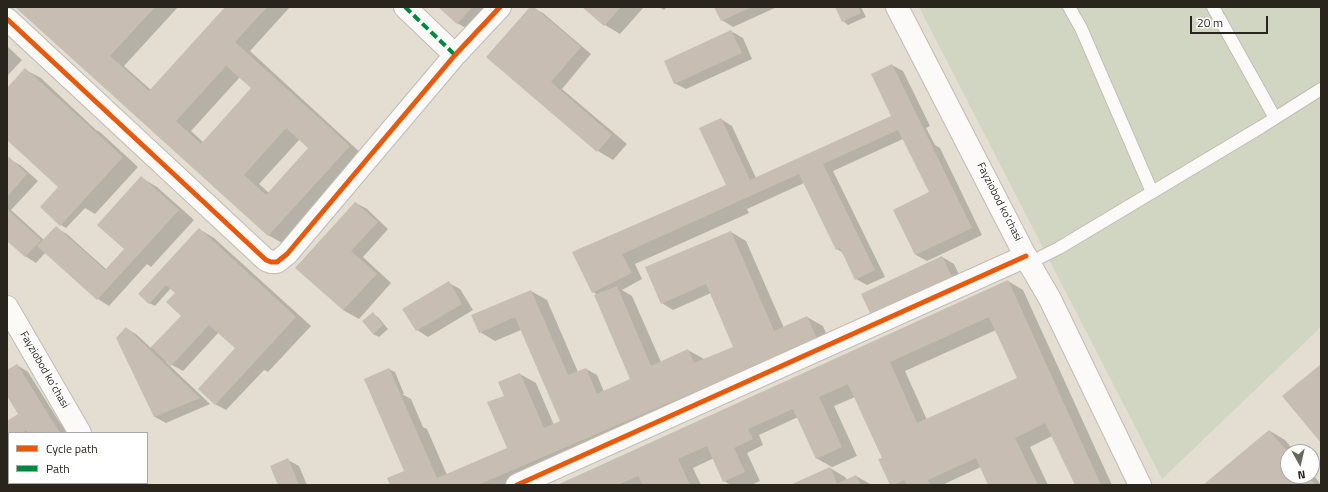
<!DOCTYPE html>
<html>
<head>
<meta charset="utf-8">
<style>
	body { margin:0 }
	#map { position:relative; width:1328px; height:492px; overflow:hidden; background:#e3ded1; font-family:"Titillium Web",sans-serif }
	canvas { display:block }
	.frame { position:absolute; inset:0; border:8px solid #29251c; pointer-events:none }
	.legend { position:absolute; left:8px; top:432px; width:140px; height:52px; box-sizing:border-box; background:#fff; border:1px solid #a9a8a4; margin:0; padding:5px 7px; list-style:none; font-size:12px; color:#29251c }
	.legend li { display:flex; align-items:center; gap:8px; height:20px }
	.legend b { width:20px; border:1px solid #a9a8a4 }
	.north { position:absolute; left:1280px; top:444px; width:40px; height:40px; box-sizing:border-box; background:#fff; border:1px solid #a9a8a4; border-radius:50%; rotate:172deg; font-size:11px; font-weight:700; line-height:16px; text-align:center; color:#29251c }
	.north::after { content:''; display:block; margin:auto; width:14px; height:18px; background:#6a665b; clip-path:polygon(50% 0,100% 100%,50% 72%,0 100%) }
	.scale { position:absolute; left:1190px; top:16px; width:78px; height:18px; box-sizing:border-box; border:2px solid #29251c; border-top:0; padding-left:5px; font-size:12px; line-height:14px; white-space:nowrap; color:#29251c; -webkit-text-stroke:3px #fff; paint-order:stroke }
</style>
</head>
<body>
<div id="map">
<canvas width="1328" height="492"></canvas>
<div class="frame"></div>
<ul class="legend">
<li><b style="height:5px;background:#e8590c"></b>Cycle path</li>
<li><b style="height:5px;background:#00873e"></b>Path</li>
</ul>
<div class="north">N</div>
<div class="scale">20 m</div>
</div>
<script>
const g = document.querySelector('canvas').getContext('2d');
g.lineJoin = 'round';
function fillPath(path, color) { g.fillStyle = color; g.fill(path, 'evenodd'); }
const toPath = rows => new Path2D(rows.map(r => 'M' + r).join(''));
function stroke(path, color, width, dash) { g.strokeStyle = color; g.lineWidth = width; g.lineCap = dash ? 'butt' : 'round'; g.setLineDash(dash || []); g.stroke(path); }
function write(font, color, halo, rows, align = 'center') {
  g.font = font + ' "Titillium Web",sans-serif'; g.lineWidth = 3.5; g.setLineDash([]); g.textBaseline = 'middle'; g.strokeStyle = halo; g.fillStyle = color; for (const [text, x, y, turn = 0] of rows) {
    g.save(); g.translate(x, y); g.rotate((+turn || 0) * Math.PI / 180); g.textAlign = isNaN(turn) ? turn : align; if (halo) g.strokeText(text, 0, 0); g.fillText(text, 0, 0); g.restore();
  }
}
const green = toPath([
	[919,7,1321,7,1321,327,1162,479]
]);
const shadow = toPath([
	[17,7,178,7,124,66,151,90,227,7,290,7,250,51,364,156,284,244,268,235],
	[240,77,253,88,203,142,191,131],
	[300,139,309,148,269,193,259,184],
	[440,7,495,7,473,32,457,23],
	[531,7,543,13,591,54,562,89,627,144,613,160,598,151,488,57],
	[584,7,644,7,620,34,605,25],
	[659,7,667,7,664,10],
	[716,7,777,7,733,27,722,20],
	[836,7,861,7,866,17,848,25,843,21],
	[731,31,743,38,752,59,686,89,674,83],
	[7,46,22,60,7,76],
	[892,65,903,71,930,126,926,128,935,145,940,148,982,235,927,261,916,255,894,210,930,193,903,139,833,171,885,277,867,285,856,279,843,253,837,249,804,183,747,209,749,213,635,264,642,279,622,290,632,296,661,362,688,350,704,359,734,348,711,293,673,310,662,303,731,232,746,241,784,328,807,317,823,326,832,348,503,485,391,485,405,471,365,379,389,369,395,372,404,394,402,394,411,399,423,427,427,429,447,475,508,449,504,397,520,374,536,383,554,425,561,422,521,330,495,341,480,332,531,291,547,300,578,372,586,369,597,375,604,392,632,380,598,295,593,292,574,253,727,185,721,119,732,126,756,178,893,116],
	[26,70,41,78,96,130,100,132,138,167,95,214,85,208,66,228,61,225,59,187,7,139,7,90],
	[9,159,20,165,38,181,11,210,44,240,56,228,67,234,107,270,124,250,142,178,157,187,194,220,151,267,147,264,109,306,98,299,46,252,36,263,25,256,7,239,7,161],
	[356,203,367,209,388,229,363,257,391,283,359,319,343,310],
	[199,229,214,238,311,326,268,372,264,370,226,410,215,404,236,348,219,332,183,371,172,365,167,360,166,362,210,404,166,423,155,417,117,338,126,328,137,335,151,348,182,316,176,293,171,288,155,306,149,303],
	[942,257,954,264,963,283,872,314],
	[1008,281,1023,290,1112,485,1076,485,1052,436,1030,447,1048,485,989,485,981,467,942,485,891,485,883,459,855,397,834,406,857,456,830,468,832,467,816,458,798,417,759,435,763,445,747,453,760,481,751,485,731,485,724,481,714,458,693,468,701,485,560,485],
	[996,330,1018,378,927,420,905,371],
	[449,283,460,289,473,310,428,337,417,330],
	[373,314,378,317,388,329,379,337,373,334],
	[17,365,28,372,60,423,65,426,69,433,9,433,9,454,7,455,7,422,19,414,7,394,7,371],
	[1270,431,1285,440,1295,452,1288,452,1288,476,1312,476,1312,473,1321,485,1204,485],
	[288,460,299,466,307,485,279,485],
	[830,468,845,477,847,480,856,476,872,485,793,485],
	[61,483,101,483,102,485,62,485]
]);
const building = toPath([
	[15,7,155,7,110,56,149,91,225,7,267,7,235,42,350,146,268,236],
	[226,66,251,88,201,144,176,121],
	[286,128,308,148,266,195,244,175],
	[438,7,472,7,457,24],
	[530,7,534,7,581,47,551,82,612,135,597,152,486,57],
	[582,7,621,7,604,26],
	[714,7,752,7,721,21],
	[835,7,858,7,861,13,842,22],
	[731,30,742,53,674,84,664,61],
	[892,64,972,228,915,255,893,210,929,192,898,130,823,164,875,270,855,280,840,248,836,250,799,174,622,254,632,273,592,293,572,252,726,185,699,128,721,118,750,180,891,116,871,74],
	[25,68,123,157,60,226,40,207,58,187,7,140,7,88],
	[9,157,27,174,7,197,7,159],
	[141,176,179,210,97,300,37,246,56,226,105,270,124,249,97,225],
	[355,202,378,222,351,251,377,274,343,310,295,268],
	[7,209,41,240,25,257,7,241],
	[199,228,296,317,215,405,198,389,235,348,209,325,171,366,151,347,181,316,166,302,175,293,166,285,149,304,138,294],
	[731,231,774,331,807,316,817,339,478,485,390,485,387,478,404,471,364,379,389,368,437,478,507,448,487,402,504,396,498,382,520,373,544,428,560,421,515,317,479,333,471,315,531,290,568,375,586,368,597,394,630,379,594,295,617,286,651,366,688,349,694,363,733,347,706,284,661,304,645,267],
	[942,256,952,277,871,315,861,294],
	[1008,280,1101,485,1075,485,1045,423,1015,438,1038,485,988,485,976,458,928,480,930,485,907,485,904,480,894,485,890,485,878,459,882,458,848,384,819,397,842,447,816,459,793,409,748,429,753,439,734,448,745,472,723,482,707,446,678,459,690,485,643,485,638,476,618,485,557,485],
	[989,317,1017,378,917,423,890,362],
	[449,281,462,304,416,331,402,309],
	[373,312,383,325,373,334,362,321],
	[126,327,200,398,154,417,116,338],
	[17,364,40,401,60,433,28,433,26,430,22,433,9,433,9,441,7,442,7,421,18,414,7,396,7,370],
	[1321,364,1321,443,1282,396],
	[1269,430,1288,452,1288,476,1308,476,1315,485,1203,485],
	[288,458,299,485,278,485,270,466],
	[830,467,837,484,856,475,861,485,790,485],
	[59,483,92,483,93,485,61,485]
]);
const lane = toPath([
	[1069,7,1081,28,1152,192],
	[1213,7,1275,118],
	[1029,263,1059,248,1261,127,1321,89]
]);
const street = toPath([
	[405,7,455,55],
	[897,7,1029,263,1050,299,1140,485],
	[7,19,266,260,271,262,277,262,287,254,455,55,500,7],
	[7,307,80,433],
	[109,483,111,485],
	[517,485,1026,256]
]);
const quiet = toPath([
	[405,7,455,55]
]);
const cycleway = toPath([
	[7,19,266,260,271,262,277,262,287,254,455,55,500,7],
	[517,485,1026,256]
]);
const streetNames = [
	["Fayziobod koʻchasi",999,202,63],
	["Fayziobod koʻchasi",44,370,60]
];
fillPath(green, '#d1d6c3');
fillPath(shadow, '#0003');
fillPath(building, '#c7bdb3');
stroke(lane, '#c1bcb2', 14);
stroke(street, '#c1bcb2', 24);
stroke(lane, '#fbfaf8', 12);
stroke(street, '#fbfaf8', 22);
stroke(quiet, '#00873e', 4, [8, 4]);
stroke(cycleway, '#e8590c', 5);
write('11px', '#29251c', '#fff', streetNames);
</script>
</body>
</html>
